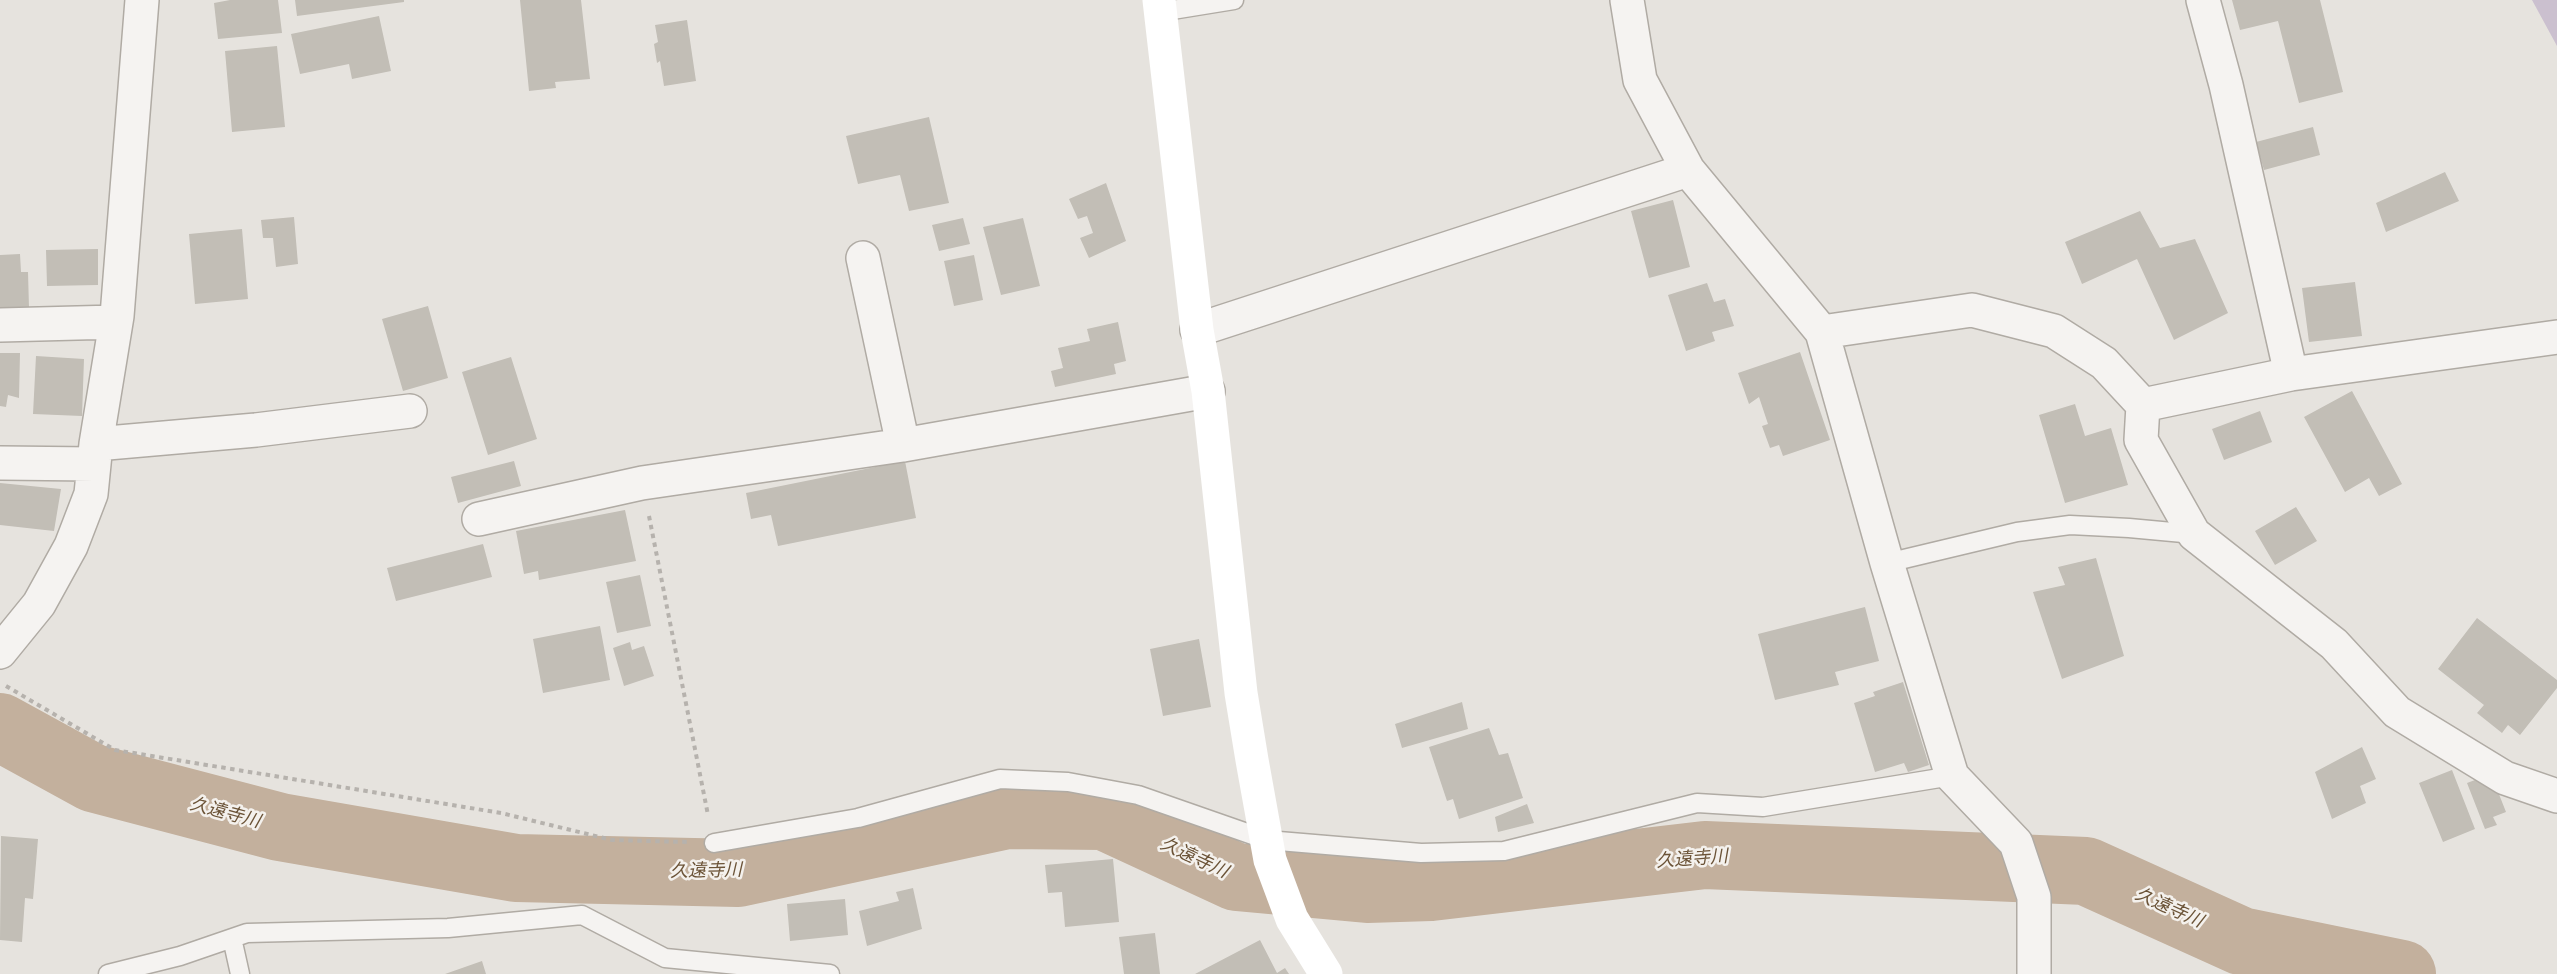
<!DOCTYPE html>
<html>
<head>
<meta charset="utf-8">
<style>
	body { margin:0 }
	canvas { display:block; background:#e6e3de }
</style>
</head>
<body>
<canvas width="2557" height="974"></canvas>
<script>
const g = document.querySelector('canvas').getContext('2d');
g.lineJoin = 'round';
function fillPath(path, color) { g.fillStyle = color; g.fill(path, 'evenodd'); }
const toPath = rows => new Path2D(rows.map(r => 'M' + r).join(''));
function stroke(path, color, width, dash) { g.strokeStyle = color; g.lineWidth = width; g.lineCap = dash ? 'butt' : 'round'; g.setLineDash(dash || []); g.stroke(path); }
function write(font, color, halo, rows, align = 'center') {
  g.font = font + ' "PT Sans Narrow","Noto Sans JP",sans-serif'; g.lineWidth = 5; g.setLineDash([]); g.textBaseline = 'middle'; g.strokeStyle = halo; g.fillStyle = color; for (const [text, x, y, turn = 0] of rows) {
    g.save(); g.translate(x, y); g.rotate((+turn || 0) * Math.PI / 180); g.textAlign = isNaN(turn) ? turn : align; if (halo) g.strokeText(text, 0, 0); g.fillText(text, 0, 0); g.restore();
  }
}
const green = toPath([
	[2532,0,2557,0,2557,46]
]);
const river = toPath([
	[0,727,93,778,280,827,516,868,738,873,1007,815,1104,816,1236,877,1367,889,1431,887,1705,855,2086,871,2241,941,2402,974]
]);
const building = toPath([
	[230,0,278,0,282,33,218,39,214,3],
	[295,0,404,0,404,2,297,16],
	[520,0,581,0,590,79,555,82,556,88,529,91],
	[2232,0,2320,0,2343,92,2299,103,2278,21,2240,30],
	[379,16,391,71,352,79,349,64,300,74,291,34],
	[687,20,696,81,664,86,660,61,657,63,654,44,658,42,655,25],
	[277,46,285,127,232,132,225,51],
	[929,117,949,203,909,211,900,175,858,184,846,136],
	[2313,127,2320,155,2264,170,2256,142],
	[2445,172,2459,201,2386,232,2376,203],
	[1106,183,1126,241,1089,258,1080,238,1093,233,1087,216,1078,219,1069,199],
	[1673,200,1690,267,1649,278,1631,211],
	[2140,211,2160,248,2195,239,2228,313,2174,340,2137,259,2082,284,2065,242],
	[294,217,298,264,276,267,273,238,263,238,261,220],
	[963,218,970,244,939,251,932,225],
	[1023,218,1040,286,1001,295,983,227],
	[242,229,248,299,195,304,189,234],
	[98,249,98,285,47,286,46,250],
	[20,254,21,272,28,272,29,308,0,309,0,255],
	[974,255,983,300,954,306,944,261],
	[2355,282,2362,336,2309,342,2302,288],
	[1707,283,1714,302,1725,299,1734,326,1712,332,1715,341,1686,351,1668,295],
	[428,306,448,378,403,391,382,319],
	[1118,322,1126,361,1114,364,1116,374,1055,387,1051,371,1063,368,1058,348,1090,341,1087,329],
	[1800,352,1830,440,1783,456,1779,445,1770,448,1762,426,1768,424,1759,397,1749,404,1738,373],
	[0,353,20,353,19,398,8,395,6,407,0,406],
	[36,356,84,359,82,416,33,414],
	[511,357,537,439,488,455,462,372],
	[2352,391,2402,484,2379,496,2369,478,2345,492,2304,417],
	[2075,404,2085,436,2111,428,2128,485,2065,503,2039,415],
	[2260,411,2272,442,2224,460,2212,429],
	[514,461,521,486,458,503,451,477],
	[905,461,916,518,778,546,771,515,751,519,746,493],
	[0,483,61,489,54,531,0,525],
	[2296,507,2317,541,2275,565,2255,531],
	[625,510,636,561,539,580,538,571,524,574,516,531],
	[483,544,492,577,396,601,387,568],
	[2096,558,2124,656,2062,679,2033,592,2065,585,2058,567],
	[640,575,651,626,617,633,606,582],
	[1865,607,1879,661,1835,672,1839,685,1775,700,1758,634],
	[2477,618,2557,680,2557,688,2520,735,2508,725,2502,733,2477,713,2484,705,2438,669],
	[600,626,610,680,543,693,533,639],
	[1199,639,1211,707,1163,716,1150,649],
	[630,642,632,650,644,646,654,676,624,686,613,648],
	[1903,682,1929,765,1908,772,1904,763,1875,772,1854,703,1875,696,1873,692],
	[1462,702,1468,729,1402,748,1395,724],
	[1489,728,1499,755,1508,753,1523,798,1459,819,1453,799,1447,801,1429,747],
	[2362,747,2376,779,2360,786,2366,803,2332,819,2315,772],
	[2452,770,2475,829,2443,842,2419,783],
	[2491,774,2506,812,2493,817,2497,825,2485,829,2467,783],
	[1527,804,1534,823,1498,832,1495,817],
	[1,836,38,839,33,899,25,898,22,942,0,940],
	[1113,859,1119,922,1065,927,1062,892,1048,893,1045,865],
	[913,888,922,929,867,946,859,911,899,901,896,892],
	[845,899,848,935,790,941,787,904],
	[1155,933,1160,974,1124,974,1119,937],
	[1260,940,1277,973,1285,968,1289,974,1195,974],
	[482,961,486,974,445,974]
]);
const path = toPath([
	[649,516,708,815],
	[6,686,115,750,501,813,612,840,687,842]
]);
const lane = toPath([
	[1160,12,1234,0],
	[1887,563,2017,532,2070,525,2129,528,2194,534],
	[714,843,858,818,1000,779,1068,782,1138,795,1267,840,1421,853,1504,851,1697,803,1763,807,1952,776],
	[232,938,240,974],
	[108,974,180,956,247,933,448,928,582,915,665,958,830,974]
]);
const street = toPath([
	[2203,0,2226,85,2291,374],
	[1688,170,1822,332,1972,310,2054,331,2104,363,2143,405,2291,374,2557,337],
	[863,258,903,445],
	[0,325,116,322],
	[1197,330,1688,170,1640,80,1627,0],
	[1822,332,1887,563,1952,776,2016,843,2034,897,2034,974],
	[2143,405,2141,440,2194,534,2334,644,2397,712,2505,778,2557,796],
	[96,444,256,430,410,411],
	[0,463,94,464],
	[479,519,642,483,903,445,1208,391],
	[0,652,39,604,71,546,91,494,96,444,117,316,142,0]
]);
const secondary = toPath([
	[1159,0,1197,330,1208,391,1241,693,1252,760,1270,860,1292,919,1326,974]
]);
const waterNames = [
	["久遠寺川",225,813,15],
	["久遠寺川",1194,858,25],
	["久遠寺川",1692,859,-4],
	["久遠寺川",706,871,-1],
	["久遠寺川",2169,908,24]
];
fillPath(green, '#cbc0cf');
stroke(river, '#c3b09d', 68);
fillPath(building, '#c2beb6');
stroke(lane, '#b0aba4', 21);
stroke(street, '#b0aba4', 36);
stroke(path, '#b6b2ad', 4, [4.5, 4.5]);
stroke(lane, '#f5f3f1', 18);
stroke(street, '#f5f3f1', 33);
stroke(secondary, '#fff', 33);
write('italic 18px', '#6b5337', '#f4f1ed', waterNames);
</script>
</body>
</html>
